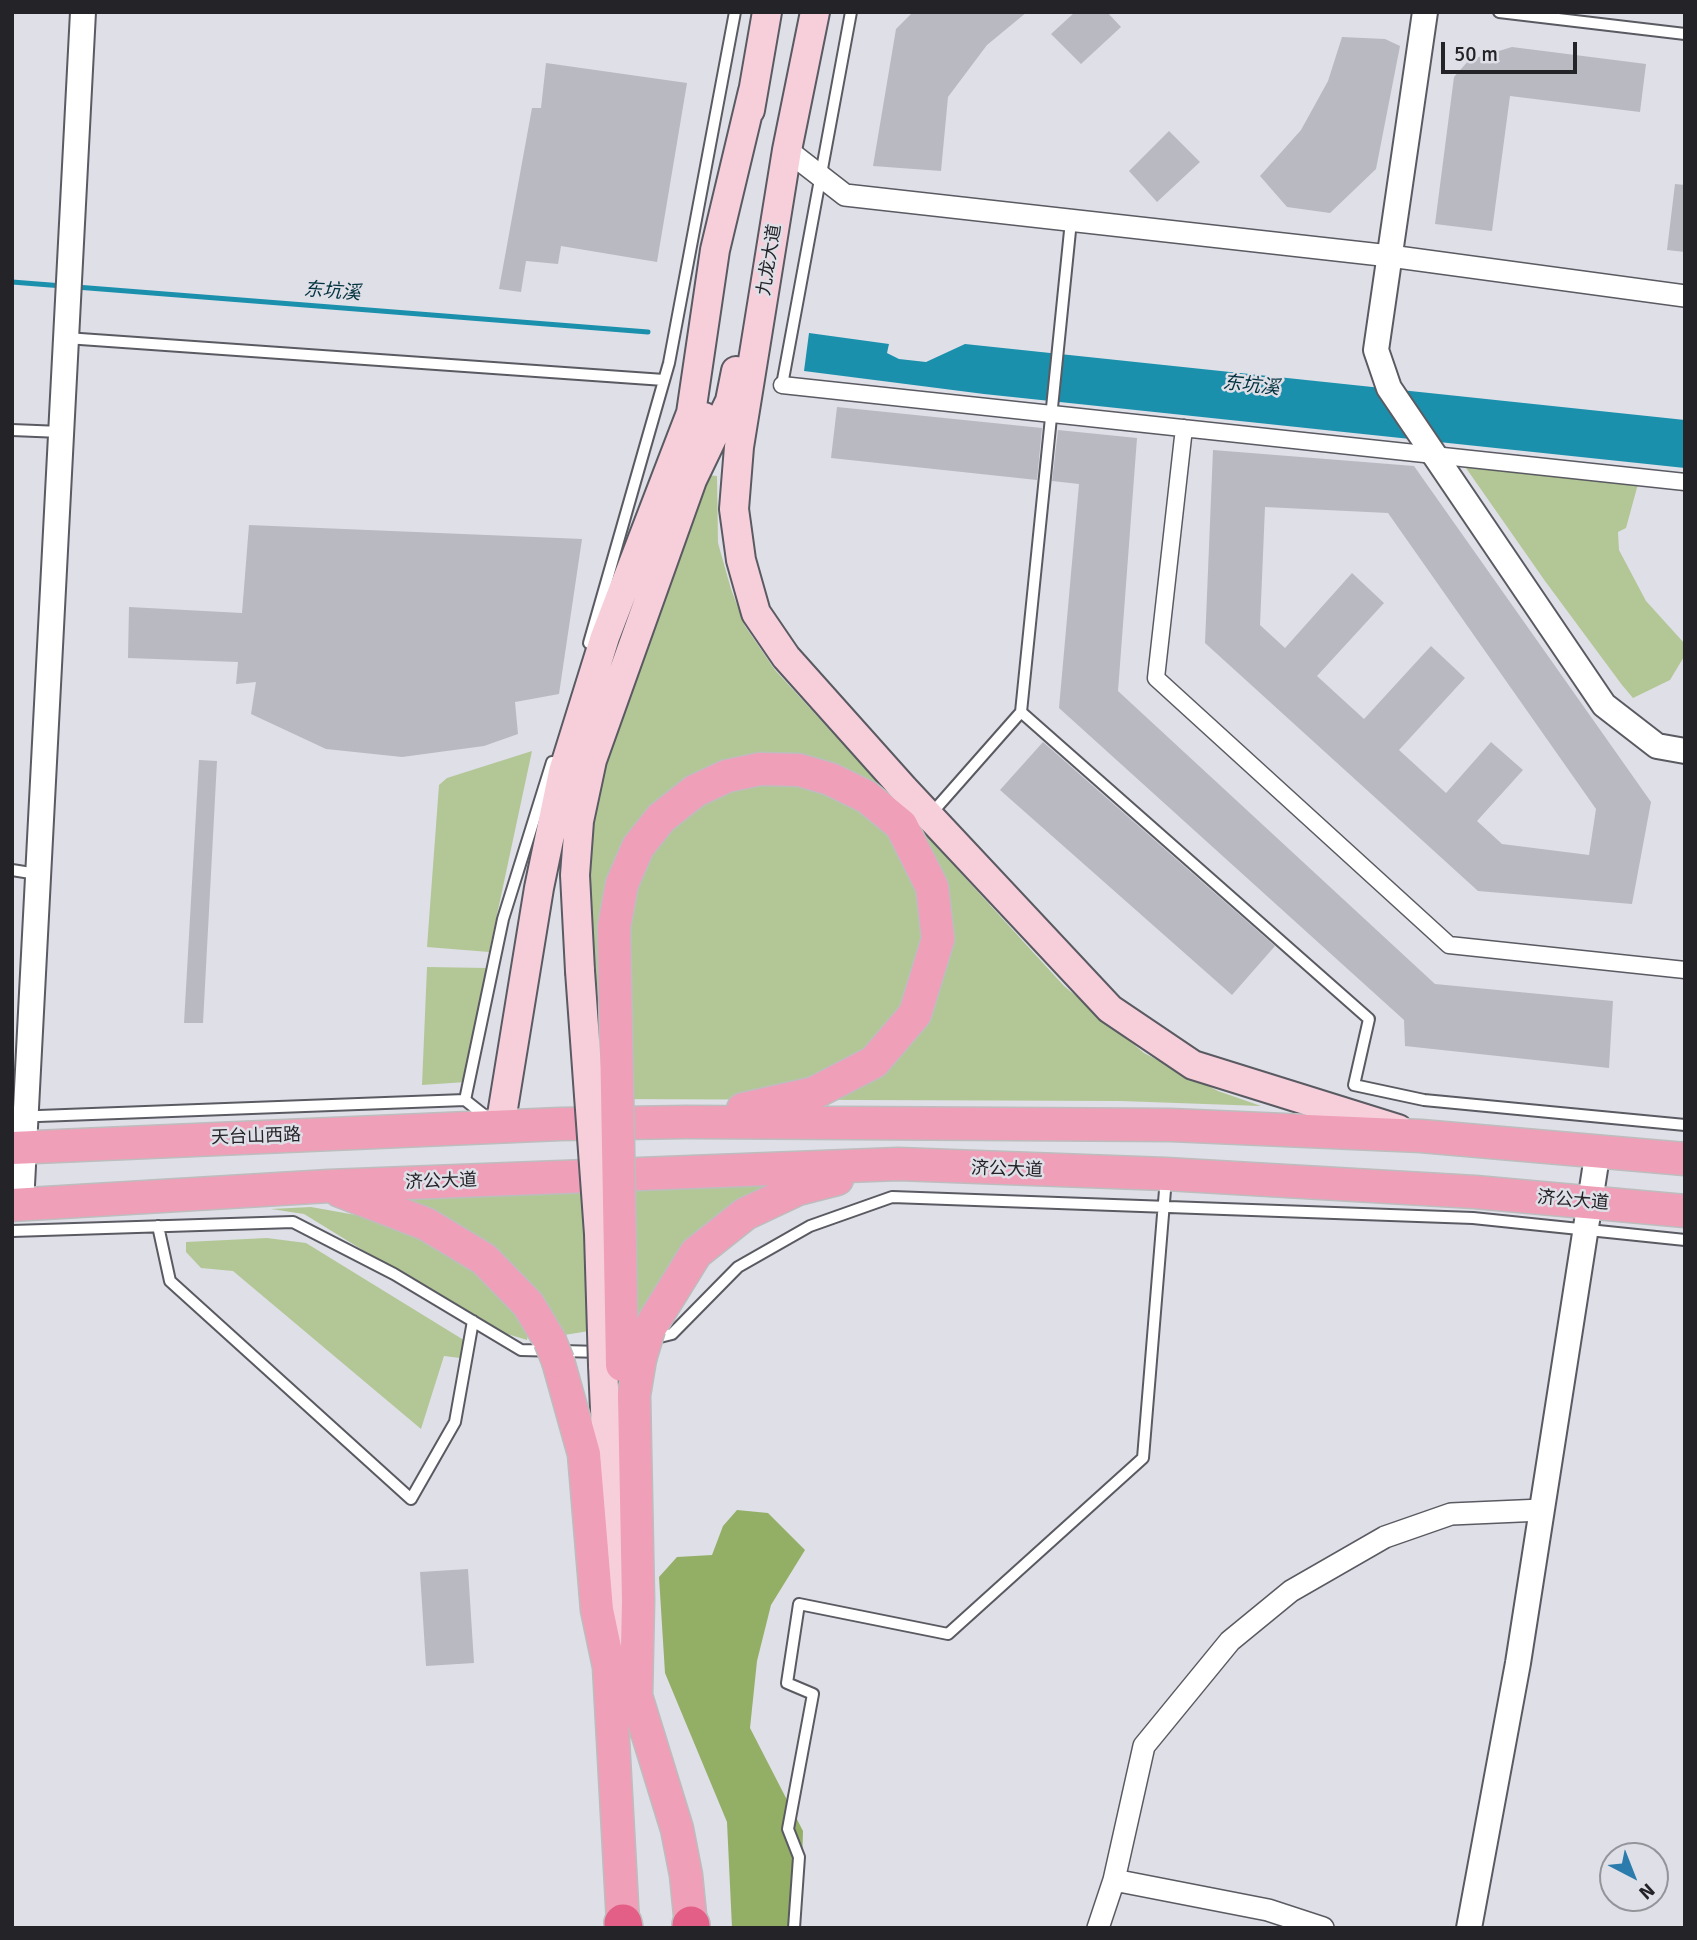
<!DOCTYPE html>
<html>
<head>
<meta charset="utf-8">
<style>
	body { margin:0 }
	#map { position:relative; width:1697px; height:1940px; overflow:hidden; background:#dfdfe8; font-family:Signika,sans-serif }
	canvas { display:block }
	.frame { position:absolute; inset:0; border:14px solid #242327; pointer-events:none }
	.north { position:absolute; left:1599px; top:1842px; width:70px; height:70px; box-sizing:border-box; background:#dfdfe8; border:2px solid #94949b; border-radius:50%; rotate:138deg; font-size:19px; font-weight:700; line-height:28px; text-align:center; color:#242327 }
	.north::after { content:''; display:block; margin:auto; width:24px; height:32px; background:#2b7cad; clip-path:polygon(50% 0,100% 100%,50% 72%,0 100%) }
	.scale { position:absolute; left:1441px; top:42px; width:136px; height:32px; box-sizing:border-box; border:4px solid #242327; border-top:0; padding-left:9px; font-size:21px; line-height:24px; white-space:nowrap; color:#242327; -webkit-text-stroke:5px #dfdfe8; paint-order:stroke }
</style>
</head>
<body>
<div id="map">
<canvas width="1697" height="1940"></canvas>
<div class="frame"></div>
<div class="north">N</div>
<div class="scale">50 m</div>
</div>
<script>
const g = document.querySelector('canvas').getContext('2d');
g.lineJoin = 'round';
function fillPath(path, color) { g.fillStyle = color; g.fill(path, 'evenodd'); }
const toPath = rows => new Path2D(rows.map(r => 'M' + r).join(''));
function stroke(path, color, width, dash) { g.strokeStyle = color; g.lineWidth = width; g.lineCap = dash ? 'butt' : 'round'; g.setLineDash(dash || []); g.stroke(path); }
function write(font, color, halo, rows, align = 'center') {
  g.font = font + ' Signika,"Noto Sans SC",sans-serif'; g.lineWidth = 5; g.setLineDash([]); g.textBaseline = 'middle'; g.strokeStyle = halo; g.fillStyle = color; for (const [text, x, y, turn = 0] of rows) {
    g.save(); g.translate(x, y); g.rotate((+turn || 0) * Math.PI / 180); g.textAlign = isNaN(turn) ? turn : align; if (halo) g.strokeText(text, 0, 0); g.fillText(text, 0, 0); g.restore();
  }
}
const green = toPath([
	[1494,458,1638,484,1626,528,1618,532,1619,550,1646,601,1685,644,1685,655,1670,680,1633,698,1622,685,1545,581,1466,468],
	[707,475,717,476,718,543,731,589,745,626,775,670,1064,986,1144,1053,1218,1091,1261,1106,1121,1101,605,1099,590,929,591,850,600,780],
	[532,751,489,952,427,947,439,785,447,778],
	[427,967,488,968,466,1082,422,1085],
	[779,1183,640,1323,564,1335,397,1200],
	[311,1207,384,1220,463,1254,530,1328,527,1340,491,1329,304,1214,271,1209],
	[267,1238,306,1243,467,1342,468,1359,444,1356,421,1429,233,1271,201,1268,186,1252,186,1242]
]);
const forest = toPath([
	[737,1510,768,1513,805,1550,771,1605,757,1661,750,1728,803,1831,800,1928,732,1928,727,1822,665,1673,659,1577,677,1557,712,1555,723,1526]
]);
const water = toPath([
	[809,333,889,344,887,353,899,359,926,362,965,344,1685,420,1685,468,984,394,804,371]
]);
const stream = toPath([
	[12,282,63,286],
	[76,287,648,332]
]);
const building = toPath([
	[913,12,1027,12,987,45,948,97,941,171,873,166,896,29],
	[1075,12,1107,12,1121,27,1081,64,1051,34],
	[1342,37,1385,39,1400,46,1376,169,1330,213,1287,207,1260,176,1301,130,1328,81],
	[1512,47,1646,64,1640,112,1510,96,1492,231,1435,224,1454,77,1469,60],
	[546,63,687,83,657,262,561,246,558,264,526,261,521,292,499,289,532,108,541,108],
	[1169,131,1200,162,1157,202,1129,171],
	[1675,184,1685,185,1685,252,1667,250],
	[837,407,1042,428,1037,480,831,458],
	[1058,430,1137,438,1118,691,1435,984,1613,1001,1609,1068,1405,1046,1404,1020,1059,708,1079,484,1052,481],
	[1213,450,1414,466,1651,802,1632,904,1478,891,1205,643],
	[1265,507,1388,513,1596,809,1589,855,1502,844,1477,821,1523,770,1491,742,1446,793,1399,750,1465,678,1431,646,1364,719,1317,676,1384,603,1352,573,1285,648,1260,625],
	[249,525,582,539,559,694,515,702,518,734,484,746,402,757,326,749,251,714,256,682,236,684,238,662,128,658,129,607,242,613],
	[1043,742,1275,946,1232,995,1000,790],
	[199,760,217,761,203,1023,184,1023],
	[468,1569,474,1663,426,1666,420,1572]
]);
const service = toPath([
	[1499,12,1685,34],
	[66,338,664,380],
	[782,385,851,12],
	[12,430,61,432],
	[589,643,669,363,735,12],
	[1021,712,1071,221],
	[931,814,1021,712,1369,1019,1354,1085,1424,1100,1685,1125],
	[12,870,37,874],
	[465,1100,503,919,552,762],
	[12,1117,465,1100,489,1119],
	[158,1226,170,1281,411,1499,455,1422,473,1321],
	[12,1231,293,1222,394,1274,521,1350,602,1352],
	[652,1339,672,1334,738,1267,810,1226,892,1197,1473,1218,1685,1240],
	[794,1928,799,1857,788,1829,813,1694,787,1683,799,1604,948,1634,1143,1458,1166,1178]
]);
const pedestrian = toPath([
	[782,385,1685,482],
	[1184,428,1156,678,1449,945,1685,970]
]);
const minor = toPath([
	[787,150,845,195,1390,256,1685,296],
	[1114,1880,1268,1910,1323,1928],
	[1098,1928,1114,1880,1144,1746,1230,1641,1291,1591,1385,1537,1451,1514,1542,1510]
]);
const tertiary = toPath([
	[1425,12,1376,350,1389,388,1604,705,1657,746,1685,751],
	[21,1204,83,12],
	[1469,1928,1518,1663,1598,1150]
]);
const secondary = toPath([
	[815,12,787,150,739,447,734,509,741,560,756,613,786,657,904,789,1110,1009,1193,1065,1398,1129],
	[750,110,767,12],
	[704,417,692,480,730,401,736,371],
	[580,971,575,875,579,821,592,760,692,480],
	[500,1127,539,888,563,772,605,637,691,413,715,250,753,91],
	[603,1365,614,1610,611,1652]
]);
const primary = toPath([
	[695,791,727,776,760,769,799,770,830,779,867,797,901,825,932,887,938,939,915,1014,874,1062,814,1093,743,1109],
	[12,1148,560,1124,687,1122,1171,1125,1421,1136,1685,1159],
	[340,1191,426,1224,484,1259,528,1304,550,1341],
	[12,1205,329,1186,898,1164,1166,1174,1475,1192,1685,1211],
	[649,1329,696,1253,745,1214,798,1189,837,1179],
	[640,1359,634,1395,638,1601,636,1696,677,1829,686,1875,691,1925],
	[558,1361,584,1454,597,1610,609,1667,623,1923]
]);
const motorway = toPath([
	[623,1923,624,1928],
	[691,1925,691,1928]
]);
const secondaryBridge = toPath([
	[580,971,599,1234,603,1365]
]);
const primaryBridge = toPath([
	[550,1341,558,1361],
	[640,1359,649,1329],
	[622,1365,614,927,622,884,638,847,661,818,695,791]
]);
const streetNames = [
	["九龙大道",770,260,-81],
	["天台山西路",256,1137,-2],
	["济公大道",1007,1170,2],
	["济公大道",441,1182,-2],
	["济公大道",1573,1201,5]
];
const waterNames = [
	["东坑溪",332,292,4],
	["东坑溪",1251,386,6]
];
fillPath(green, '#b3c796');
fillPath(forest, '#93af66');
fillPath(water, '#1b90ad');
stroke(stream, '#1b90ad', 5);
fillPath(building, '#b9b9c2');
stroke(service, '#5a5a62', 14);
stroke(pedestrian, '#5a5a62', 19);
stroke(minor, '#5a5a62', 24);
stroke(tertiary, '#5a5a62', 28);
stroke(secondary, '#5a5a62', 32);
stroke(primary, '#bdbdbe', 35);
stroke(motorway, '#bdbdbe', 40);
stroke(service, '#fff', 10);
stroke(pedestrian, '#fff', 16);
stroke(minor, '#fff', 21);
stroke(tertiary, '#fff', 24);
stroke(secondary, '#f7cfdb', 28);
stroke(primary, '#ef9fb7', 32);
stroke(motorway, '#e45f87', 37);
stroke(secondaryBridge, '#5a5a62', 32, []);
stroke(primaryBridge, '#bdbdbe', 35, []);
stroke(secondaryBridge, '#f7cfdb', 28);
stroke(primaryBridge, '#ef9fb7', 32);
write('18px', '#242327', '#dfdfe8', streetNames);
write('italic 19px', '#00323f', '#dfdfe8', waterNames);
</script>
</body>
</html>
